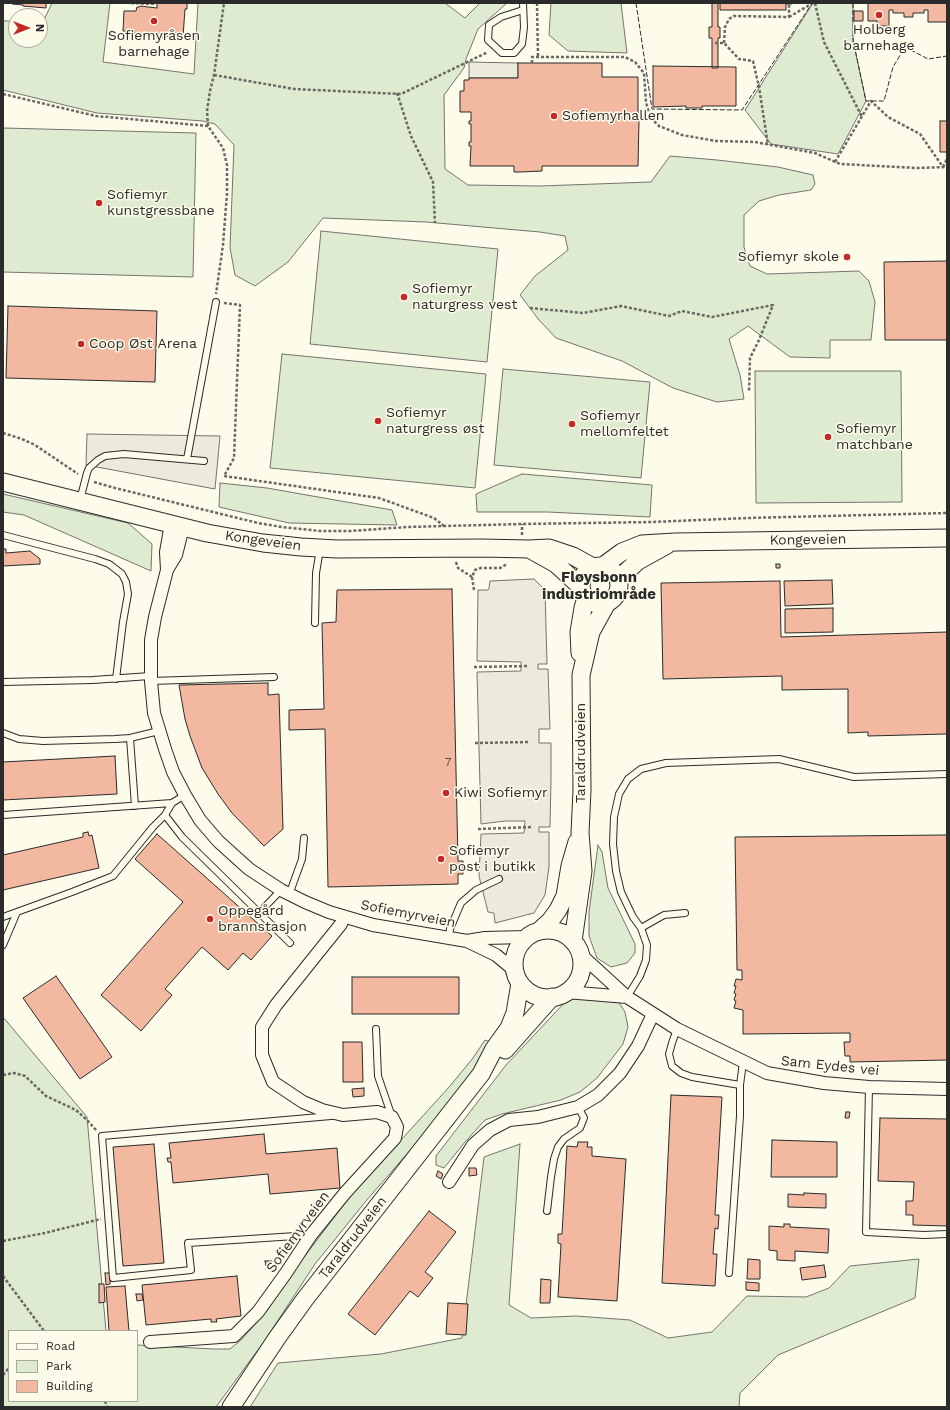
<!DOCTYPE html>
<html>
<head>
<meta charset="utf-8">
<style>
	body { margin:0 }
	#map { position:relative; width:950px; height:1410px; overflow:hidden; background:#fdfbea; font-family:"Work Sans",sans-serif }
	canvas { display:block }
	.frame { position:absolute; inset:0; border:4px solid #2b2b2b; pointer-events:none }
	.legend { position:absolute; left:8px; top:1330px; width:130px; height:72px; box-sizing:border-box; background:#fdfbea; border:1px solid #a9a89e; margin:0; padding:5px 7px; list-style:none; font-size:12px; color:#2b2b2b }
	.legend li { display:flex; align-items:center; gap:8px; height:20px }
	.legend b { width:20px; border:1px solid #a9a89e }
	.north { position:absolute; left:8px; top:8px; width:40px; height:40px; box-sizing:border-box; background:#fdfbea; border:1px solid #a9a89e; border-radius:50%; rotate:90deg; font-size:11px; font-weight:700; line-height:16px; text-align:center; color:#2b2b2b }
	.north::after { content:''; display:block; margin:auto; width:14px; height:18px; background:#c62828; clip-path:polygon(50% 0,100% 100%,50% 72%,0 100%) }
</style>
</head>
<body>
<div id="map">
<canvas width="950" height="1410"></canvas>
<div class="frame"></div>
<ul class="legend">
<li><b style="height:5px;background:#fdfbea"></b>Road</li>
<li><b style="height:11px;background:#deebd1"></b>Park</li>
<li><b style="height:11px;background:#f2b8a0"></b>Building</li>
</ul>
<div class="north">N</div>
</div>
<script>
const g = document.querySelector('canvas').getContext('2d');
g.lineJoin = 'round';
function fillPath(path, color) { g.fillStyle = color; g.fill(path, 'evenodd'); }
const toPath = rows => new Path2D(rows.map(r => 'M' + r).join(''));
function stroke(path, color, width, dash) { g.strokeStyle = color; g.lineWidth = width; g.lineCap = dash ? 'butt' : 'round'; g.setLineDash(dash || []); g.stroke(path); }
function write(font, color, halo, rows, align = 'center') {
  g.font = font + ' "Work Sans",sans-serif'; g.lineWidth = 3; g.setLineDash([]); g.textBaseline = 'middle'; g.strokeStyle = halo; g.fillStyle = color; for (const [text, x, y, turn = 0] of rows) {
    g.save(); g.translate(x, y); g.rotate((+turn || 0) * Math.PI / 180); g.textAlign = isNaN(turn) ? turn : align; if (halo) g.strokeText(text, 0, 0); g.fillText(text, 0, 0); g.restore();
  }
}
const green = toPath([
	[52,3,110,3,103,62,194,74,198,3,445,3,465,18,480,3,507,3,478,29,466,59,464,68,444,95,445,169,468,185,540,186,651,182,670,156,717,160,778,167,813,175,815,184,811,190,779,195,759,201,744,215,744,247,750,266,767,274,859,271,869,281,875,302,871,340,830,340,830,358,790,357,748,326,729,339,740,375,744,399,717,402,673,388,622,361,556,338,539,320,520,295,535,276,568,250,565,236,540,232,426,222,323,218,288,262,255,286,235,275,230,248,234,145,215,124,203,121,97,113,3,90,3,21,16,21,16,40,40,40,40,22,43,22,52,3],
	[551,3,621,3,627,53,568,51,549,35,551,3],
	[813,3,853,3,853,40,866,101,838,154,771,144,745,110,813,3],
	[3,128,196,133,193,277,3,272,3,128],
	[321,231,498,249,487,362,310,344,321,231],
	[282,354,486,374,475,488,270,468,282,354],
	[503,369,650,382,641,478,494,465,503,369],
	[755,371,901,371,902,502,756,503,755,371],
	[522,474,652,485,650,517,548,512,477,512,476,494,522,474],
	[220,483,267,488,392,510,397,525,289,523,219,507,220,483],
	[3,494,128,523,152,544,151,571,24,515,3,512,3,494],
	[598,845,602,852,608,888,635,944,635,953,627,963,611,967,597,958,589,936,589,912,598,845],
	[588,992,618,1001,625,1012,628,1027,623,1044,597,1078,580,1092,561,1100,502,1114,485,1120,465,1142,444,1168,436,1165,436,1156,506,1065,567,1000,588,992],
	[3,1017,87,1117,106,1331,9,1331,9,1401,137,1401,137,1345,214,1349,230,1349,241,1340,266,1312,301,1261,352,1194,450,1086,473,1058,485,1040,491,1042,481,1062,425,1133,366,1201,315,1264,263,1343,216,1407,3,1407,3,1017],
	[520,1144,509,1305,531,1318,576,1316,630,1320,668,1338,712,1332,747,1296,806,1297,829,1288,850,1266,919,1259,915,1298,778,1355,740,1393,739,1407,250,1407,278,1363,381,1354,462,1338,484,1157,520,1144]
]);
const parking = toPath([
	[469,62,518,63,518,78,469,78,469,62],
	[87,434,220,436,215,489,86,465,87,434],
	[534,579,545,590,547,664,538,664,538,669,548,669,550,729,539,729,539,743,551,743,551,779,550,827,539,827,539,832,549,832,549,867,545,895,534,913,495,923,494,913,488,912,479,876,481,834,524,833,525,821,505,821,481,824,477,672,521,671,521,662,477,661,478,590,488,590,489,588,490,581,534,579]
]);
const building = toPath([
	[11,3,46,3,46,8,23,6,23,5,12,4,11,3],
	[157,3,187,3,187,9,185,9,183,37,166,36,166,38,154,37,155,35,135,34,135,32,123,31,124,11,136,11,137,7,139,7,140,6,157,8,157,3],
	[712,3,718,3,718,27,720,27,720,38,718,38,718,68,712,68,712,38,709,38,709,27,712,27,712,3],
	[720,3,792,3,792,4,786,4,786,10,720,10,720,3],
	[868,3,947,3,947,22,928,22,928,10,924,10,924,13,913,13,913,17,904,17,904,13,893,13,893,10,889,10,889,26,877,26,877,21,868,21,868,3],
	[854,11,863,11,863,21,854,21,854,11],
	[518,63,602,63,602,77,638,77,638,120,639,120,638,166,542,166,542,171,520,172,514,172,514,166,470,166,471,146,469,146,469,142,471,142,471,124,469,124,469,121,471,121,471,112,460,112,460,91,464,91,464,80,469,80,469,78,518,78,518,63],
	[653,66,736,67,736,106,702,106,702,108,686,108,686,106,653,107,653,66],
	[940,121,947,121,947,152,940,152,940,121],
	[947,261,947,340,885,340,884,262,947,261],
	[8,306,157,311,155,382,6,378,8,306],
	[3,549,6,549,6,553,30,551,40,559,40,564,3,566,3,549],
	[776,564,780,564,780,568,776,568,776,564],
	[832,580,833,604,785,606,784,581,832,580],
	[780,581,781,637,947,632,947,734,868,736,868,732,848,733,848,689,782,690,782,676,663,679,661,583,780,581],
	[452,589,458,861,463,861,463,874,458,874,458,884,328,887,325,729,289,730,289,710,324,709,322,623,336,622,337,590,452,589],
	[833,608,833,632,785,633,785,609,833,608],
	[268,683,268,695,279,694,283,829,264,846,232,813,218,794,202,768,190,736,185,719,179,685,268,683],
	[115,756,117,794,3,800,3,762,115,756],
	[88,832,89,836,92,835,99,868,3,890,3,855,83,837,83,833,88,832],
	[157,834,272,936,251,960,243,953,228,970,202,947,165,989,172,995,141,1031,101,995,183,902,135,859,157,834],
	[947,835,947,1060,850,1062,850,1056,845,1056,844,1042,850,1042,850,1033,743,1034,743,1010,734,1008,736,1001,734,1000,736,994,734,993,736,986,734,986,736,979,742,980,742,970,737,970,735,837,947,835],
	[56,976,112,1057,80,1079,23,998,56,976],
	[352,977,459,977,459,1014,352,1014,352,977],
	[343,1042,362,1042,363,1082,343,1082,343,1042],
	[364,1088,364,1096,353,1097,352,1089,364,1088],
	[671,1095,722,1097,715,1215,719,1215,718,1229,715,1228,713,1254,717,1254,715,1286,662,1283,671,1095],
	[846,1112,850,1112,849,1118,845,1118,846,1112],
	[880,1118,947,1119,947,1226,913,1225,913,1215,906,1215,906,1201,913,1201,914,1182,878,1181,880,1118],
	[264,1134,266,1154,337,1148,340,1188,270,1194,268,1174,173,1183,171,1162,168,1162,167,1158,171,1158,169,1143,264,1134],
	[772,1140,837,1142,837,1177,771,1177,772,1140],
	[578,1142,588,1142,587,1147,592,1147,592,1156,626,1159,617,1301,558,1297,561,1244,558,1243,558,1234,562,1234,567,1146,577,1147,578,1142],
	[154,1144,164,1263,123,1266,113,1147,154,1144],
	[469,1168,476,1168,477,1175,469,1176,469,1168],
	[438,1171,443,1174,441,1179,436,1176,438,1171],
	[804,1193,826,1194,826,1208,788,1207,788,1194,804,1195,804,1193],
	[429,1211,456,1232,425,1272,433,1278,418,1297,410,1291,375,1335,348,1314,429,1211],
	[784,1224,790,1224,790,1227,829,1229,828,1253,795,1251,795,1261,777,1260,777,1251,769,1250,769,1226,784,1227,784,1224],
	[748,1259,760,1260,760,1279,747,1279,748,1259],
	[265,1261,272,1261,272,1266,266,1266,265,1261],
	[824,1265,826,1277,802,1280,800,1268,824,1265],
	[105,1273,110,1273,110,1284,106,1285,105,1273],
	[237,1276,241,1316,216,1319,217,1322,211,1322,211,1319,146,1325,142,1285,237,1276],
	[541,1279,551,1280,550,1303,540,1303,541,1279],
	[746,1282,759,1283,759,1291,746,1290,746,1282],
	[99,1284,104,1284,105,1302,99,1303,99,1284],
	[125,1286,129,1331,109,1331,106,1287,125,1286],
	[136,1294,142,1294,143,1300,137,1301,136,1294],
	[448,1303,468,1304,466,1335,446,1334,448,1303]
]);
const path = toPath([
	[131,3,154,4,154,3],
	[537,3,538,57],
	[815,3,824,42,862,117],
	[789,17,813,3],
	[715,43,724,43,739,59,753,61,759,87,768,145],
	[724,43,725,27,729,19,734,16,789,17,789,4],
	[532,63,532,57,625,57,635,62,644,73,646,102,650,117,659,126,682,135,716,141,755,142,815,153,840,164,917,168,947,167],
	[214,75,294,89,401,94,488,52],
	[397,93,411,136,433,182,435,223],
	[3,94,96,116,208,126,223,148,227,165,227,193,223,245,216,294],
	[208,126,207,111,210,91,214,75,224,3],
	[835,162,871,101,888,117,920,134,943,167],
	[943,167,947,159],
	[224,303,240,305,234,458,224,476,379,498,434,518,444,526],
	[530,308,583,313,621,306,669,316,682,311,712,317,773,305,759,340,750,358,749,391],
	[3,433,22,439,35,445,78,474],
	[94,482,115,488,258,523,282,527,320,531,351,531,407,527,522,524,652,522,748,518,947,513],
	[522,535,522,524],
	[456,562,458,568,472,577],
	[474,590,472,577,475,570,481,568,500,568,507,564],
	[474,667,529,666],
	[475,743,530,742],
	[478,829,532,827],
	[3,1075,14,1073,25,1076,46,1096,76,1110,87,1120,96,1130],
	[3,1241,45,1233,101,1219],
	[3,1276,44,1331],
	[3,1375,9,1368],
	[105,1401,107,1407]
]);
const service = toPath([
	[523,3,524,27,522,44,514,53,502,53,488,40,489,25,501,17,523,10],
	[187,459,216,302],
	[80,500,87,473,89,468,98,460,105,456,124,454,204,461],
	[3,535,95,559,109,564,122,574,126,582,128,594,123,622,116,679],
	[315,623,316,573,320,549],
	[151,681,274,677],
	[3,682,93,680,150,676],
	[3,733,19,739,43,741,115,739,130,738,159,731],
	[130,738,135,806],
	[3,815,172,803],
	[165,815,182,837,290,943],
	[289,895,302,859,304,838],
	[259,913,281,890],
	[3,917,72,892,113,876,153,827,165,815,172,803,185,795],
	[641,928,664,915,685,913],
	[449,937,450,929,461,903,476,890,499,879],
	[3,945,17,912],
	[627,997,640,976,646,960,647,945,641,928,633,917,621,892,616,871,613,844,614,817,619,794,628,779,641,769,666,763,779,759,854,777,947,774],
	[376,1029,378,1076,392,1117],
	[677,1029,672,1043,669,1054,672,1066,681,1073,692,1077,740,1085],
	[869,1087,866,1232,924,1235,947,1234],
	[547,1211,551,1177,554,1159,558,1147,564,1139,580,1128,584,1118,578,1107],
	[311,1235,188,1243,191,1270,113,1278,102,1136,331,1116],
	[729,1273,740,1116,740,1085,743,1062]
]);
const minor = toPath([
	[171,524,166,552,167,570,155,617,151,640,151,681,154,713,165,749,173,772,185,795,200,820,218,841,249,869,281,890,305,902,329,912,373,925,467,941,496,955,514,970],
	[167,570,176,555,183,527],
	[467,941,485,938,526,937],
	[580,954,627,997,677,1029,767,1073,824,1083,869,1087,947,1089],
	[566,992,627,997],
	[449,1182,473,1145,490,1130,509,1120,538,1117,578,1107,598,1095,620,1073,638,1046,653,1014],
	[150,1342,234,1336,258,1312,286,1273,311,1235,345,1193,395,1138,397,1127,392,1117,377,1112,343,1115,322,1110,303,1102,273,1082,262,1055,262,1027,276,1005,341,924,344,917]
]);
const secondary = toPath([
	[3,482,207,533,263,543,301,547,337,549,481,548,529,549,549,548,573,556,593,567],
	[531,550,556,564,580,586],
	'581 585a19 19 0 1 1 38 0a19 19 0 1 1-38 0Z',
	[603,566,622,552,642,544,675,542,947,538],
	[618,579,638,561,667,545],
	[580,653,579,632,583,608,586,598],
	'514 964a34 34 0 1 1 68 0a34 34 0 1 1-68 0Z',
	[539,931,550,921,558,910,565,896,570,866,577,842],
	[573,941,583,871,580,833,582,790,581,675,591,632,607,603],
	[505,1050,552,997],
	[231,1407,277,1338,305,1299,481,1074,494,1049,509,1028,515,1013,520,983]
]);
const fence = toPath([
	[636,3,652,109,742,110,811,5],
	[853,3,853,40,866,101,884,101,893,67,905,47,928,59,947,56]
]);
const markers = [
	[879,15,4,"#c62828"],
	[154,21,4,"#c62828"],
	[554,116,4,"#c62828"],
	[99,203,4,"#c62828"],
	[847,257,4,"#c62828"],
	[404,297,4,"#c62828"],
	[81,344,4,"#c62828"],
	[378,421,4,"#c62828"],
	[572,424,4,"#c62828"],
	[828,437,4,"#c62828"],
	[446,793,4,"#c62828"],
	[441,859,4,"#c62828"],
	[210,919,4,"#c62828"]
];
const numberNames = [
	["7",448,762]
];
const poiNames = [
	["Holberg",879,30,"center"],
	["barnehage",879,46,"center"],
	["Sofiemyråsen",154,36,"center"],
	["barnehage",154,52,"center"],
	["Sofiemyrhallen",562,116],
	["Sofiemyr",107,195],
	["kunstgressbane",107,211],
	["Sofiemyr skole",839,257,"right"],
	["Sofiemyr",412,289],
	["naturgress vest",412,305],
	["Coop Øst Arena",89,344],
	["Sofiemyr",386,413],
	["naturgress øst",386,429],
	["Sofiemyr",580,416],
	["mellomfeltet",580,432],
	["Sofiemyr",836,429],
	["matchbane",836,445],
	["Kiwi Sofiemyr",454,793],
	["Sofiemyr",449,851],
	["post i butikk",449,867],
	["Oppegård",218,911],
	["brannstasjon",218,927]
];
const streetNames = [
	["Kongeveien",808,540,-1],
	["Kongeveien",263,541,8],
	["Taraldrudveien",581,753,-90],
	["Sofiemyrveien",408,914,11],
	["Sam Eydes vei",830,1066,6],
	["Sofiemyrveien",298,1232,-54],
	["Taraldrudveien",353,1238,-52]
];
const neighbourhoodNames = [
	["Fløysbonn",599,578],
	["industriområde",599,595]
];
fillPath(green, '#deebd1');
stroke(green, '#74746e', 1);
fillPath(parking, '#eceadb');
stroke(parking, '#74746e', 1);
fillPath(building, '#f2b8a0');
stroke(building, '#2b2b2b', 1);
stroke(service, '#2b2b2b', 8);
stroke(minor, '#2b2b2b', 14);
stroke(secondary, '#2b2b2b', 19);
stroke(path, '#6a6964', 2.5, [3, 2]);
stroke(service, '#fdfbea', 6);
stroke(minor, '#fdfbea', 12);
stroke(secondary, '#fdfbea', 17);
stroke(fence, '#2b2b2b', 1, [5, 2]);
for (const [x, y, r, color] of markers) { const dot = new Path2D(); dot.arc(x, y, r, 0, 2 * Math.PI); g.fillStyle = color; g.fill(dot); stroke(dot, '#fdfbea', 1.5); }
write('12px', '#5d4e48', null, numberNames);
write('14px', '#2b2b2b', '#fdfbea', poiNames, 'left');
write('14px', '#2b2b2b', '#fdfbea', streetNames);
write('bold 15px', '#2b2b2b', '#fdfbea', neighbourhoodNames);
</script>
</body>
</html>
